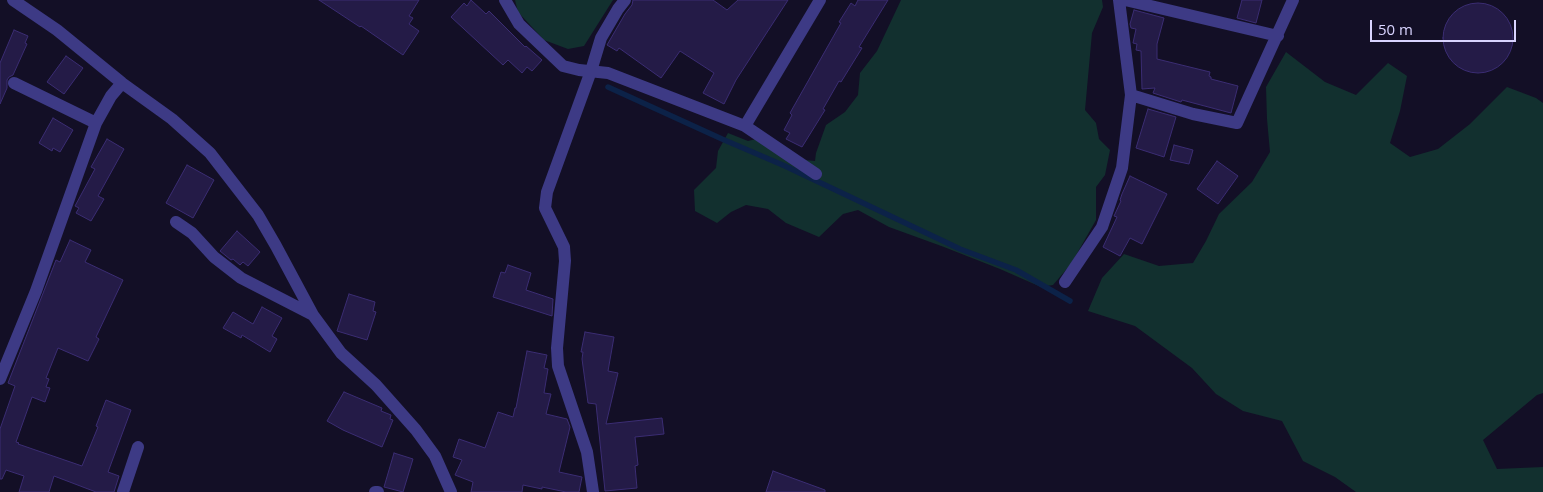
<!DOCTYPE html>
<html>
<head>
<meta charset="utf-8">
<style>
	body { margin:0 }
	#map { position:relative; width:1543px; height:492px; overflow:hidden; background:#130f26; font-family:"Open Sans",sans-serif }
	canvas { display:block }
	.scale { position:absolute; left:1370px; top:20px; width:146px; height:22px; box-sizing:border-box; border:2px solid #d9d4ff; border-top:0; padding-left:6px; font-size:15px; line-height:18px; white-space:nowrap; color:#d9d4ff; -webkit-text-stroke:4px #130f26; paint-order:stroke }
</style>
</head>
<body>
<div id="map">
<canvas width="1543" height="492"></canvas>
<div class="scale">50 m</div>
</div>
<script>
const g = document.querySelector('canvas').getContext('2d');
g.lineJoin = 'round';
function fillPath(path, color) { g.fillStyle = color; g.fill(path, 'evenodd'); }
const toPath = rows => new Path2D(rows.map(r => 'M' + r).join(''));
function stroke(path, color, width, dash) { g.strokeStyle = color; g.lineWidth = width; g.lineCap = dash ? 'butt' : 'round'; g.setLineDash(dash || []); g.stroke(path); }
const green = toPath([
	[515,0,613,0,584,46,568,49,544,40,518,12],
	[901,0,1102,0,1103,7,1092,33,1085,110,1096,123,1099,139,1110,150,1105,175,1096,187,1096,220,1071,264,1053,285,1041,287,1000,269,944,247,889,227,858,210,843,214,819,237,786,223,768,209,746,205,731,212,717,223,695,211,694,190,716,168,718,151,728,133,748,141,760,138,804,160,815,161,816,153,826,125,845,112,858,95,860,73,877,51],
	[1286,52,1325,82,1356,95,1388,63,1407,76,1400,111,1390,143,1410,157,1438,149,1470,124,1507,87,1536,98,1543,103,1543,393,1537,395,1483,440,1497,469,1543,467,1543,492,1356,492,1335,477,1303,461,1282,421,1243,411,1216,394,1192,368,1135,326,1088,311,1102,278,1124,254,1159,266,1193,263,1206,241,1219,214,1252,182,1270,152,1267,119,1266,87]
]);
const stream = toPath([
	[608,87,722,139,785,166,960,249,1016,270,1070,301]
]);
const building = toPath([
	[319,0,419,0,409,16,413,18,409,24,419,31,403,55,361,26,360,27,319,0],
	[471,0,486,14,489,11,525,47,526,46,542,60,532,71,527,67,522,73,508,60,503,65,451,17,464,3,467,6,471,0],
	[633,0,713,0,727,10,738,0,788,0,736,80,724,104,703,93,714,73,680,51,661,78,619,48,617,51,607,45,625,14,632,5,633,0],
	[858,0,888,0,859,47,862,48,841,82,839,81,823,109,825,110,802,147,786,139,790,133,784,130,792,115,790,113,841,23,839,22,851,3,855,6,858,0],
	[1242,0,1262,0,1256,23,1237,18,1242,0],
	'1443 38a35 35 0 1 1 70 0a35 35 0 1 1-70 0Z',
	[1134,10,1164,18,1157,44,1157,59,1210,72,1209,76,1211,77,1211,79,1238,86,1231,113,1182,100,1181,102,1153,93,1155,88,1142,89,1141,51,1136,50,1137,44,1133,43,1136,29,1131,28,1130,24,1134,10],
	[14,30,28,36,25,43,27,44,13,75,9,77,7,80,7,88,0,104,0,63,14,30],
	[66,56,83,68,64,94,47,82,66,56],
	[1148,109,1176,117,1164,157,1136,148,1148,109],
	[53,118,73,130,60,152,53,148,52,151,39,143,53,118],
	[107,139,124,149,98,196,104,199,91,221,76,213,79,208,75,206,95,169,91,167,107,139],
	[1174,145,1193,150,1189,164,1170,160,1174,145],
	[1217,161,1238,176,1218,204,1197,189,1217,161],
	[187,165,214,180,193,218,166,203,187,165],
	[1130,176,1167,194,1142,244,1130,238,1120,256,1103,247,1117,217,1114,216,1121,201,1120,200,1122,194,1130,176],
	[237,231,260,252,248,266,243,262,240,265,233,259,231,260,220,251,237,231],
	[70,240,91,250,85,262,123,280,96,337,99,339,88,361,58,348,46,378,49,379,46,387,50,388,45,402,32,397,16,442,19,443,18,444,82,466,98,427,96,426,106,400,131,410,108,472,119,476,114,492,96,492,54,476,49,492,19,492,24,476,6,470,2,479,0,479,0,429,15,386,8,383,56,260,60,262,70,240],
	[508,265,531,273,526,290,553,299,552,316,493,297,501,272,505,273,508,265],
	[349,294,375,302,373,311,376,312,367,340,337,331,349,294],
	[262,307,282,318,272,336,277,339,270,352,242,335,241,338,223,328,233,312,253,324,262,307],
	[585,332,614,337,608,371,618,373,606,424,662,418,664,434,635,437,638,465,635,466,637,488,605,491,596,404,588,403,582,359,583,352,581,352,585,332],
	[527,351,547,355,544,368,548,369,544,393,551,394,546,414,567,419,570,427,559,472,582,477,579,492,566,492,542,487,542,489,523,485,522,492,471,492,473,482,455,475,462,460,453,457,459,439,485,448,498,412,513,417,515,408,516,408,527,351],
	[344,392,382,408,381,411,391,415,390,419,393,420,382,447,343,430,327,421,344,392],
	[394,453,413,459,403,492,384,487,394,453],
	[773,471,825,490,825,492,766,492,773,471]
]);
const minor = toPath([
	[13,0,57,30,122,83,172,119,210,153,258,215,276,246,313,315,341,353,376,385,416,430,435,456,451,492],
	[505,0,519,24,563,66,579,70,608,73,745,126,816,174],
	[1125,0,1278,36],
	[14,83,96,123],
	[1131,95,1193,114,1237,123,1293,0],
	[745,126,820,0],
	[176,222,192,233,214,257,241,278,313,315],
	[1065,282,1102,227,1122,168,1131,95,1119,0],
	[0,379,36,291,96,123,111,96,122,83],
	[123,492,138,447],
	[375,492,378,492],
	[593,492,587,452,558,366,557,348,565,261,564,247,545,208,547,192,591,71,601,38,618,9,625,0]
]);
fillPath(green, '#12302f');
stroke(stream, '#0c2248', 5.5);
fillPath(building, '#241b47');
stroke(building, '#3b2d73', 1);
stroke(minor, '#3d3a85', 12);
</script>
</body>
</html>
